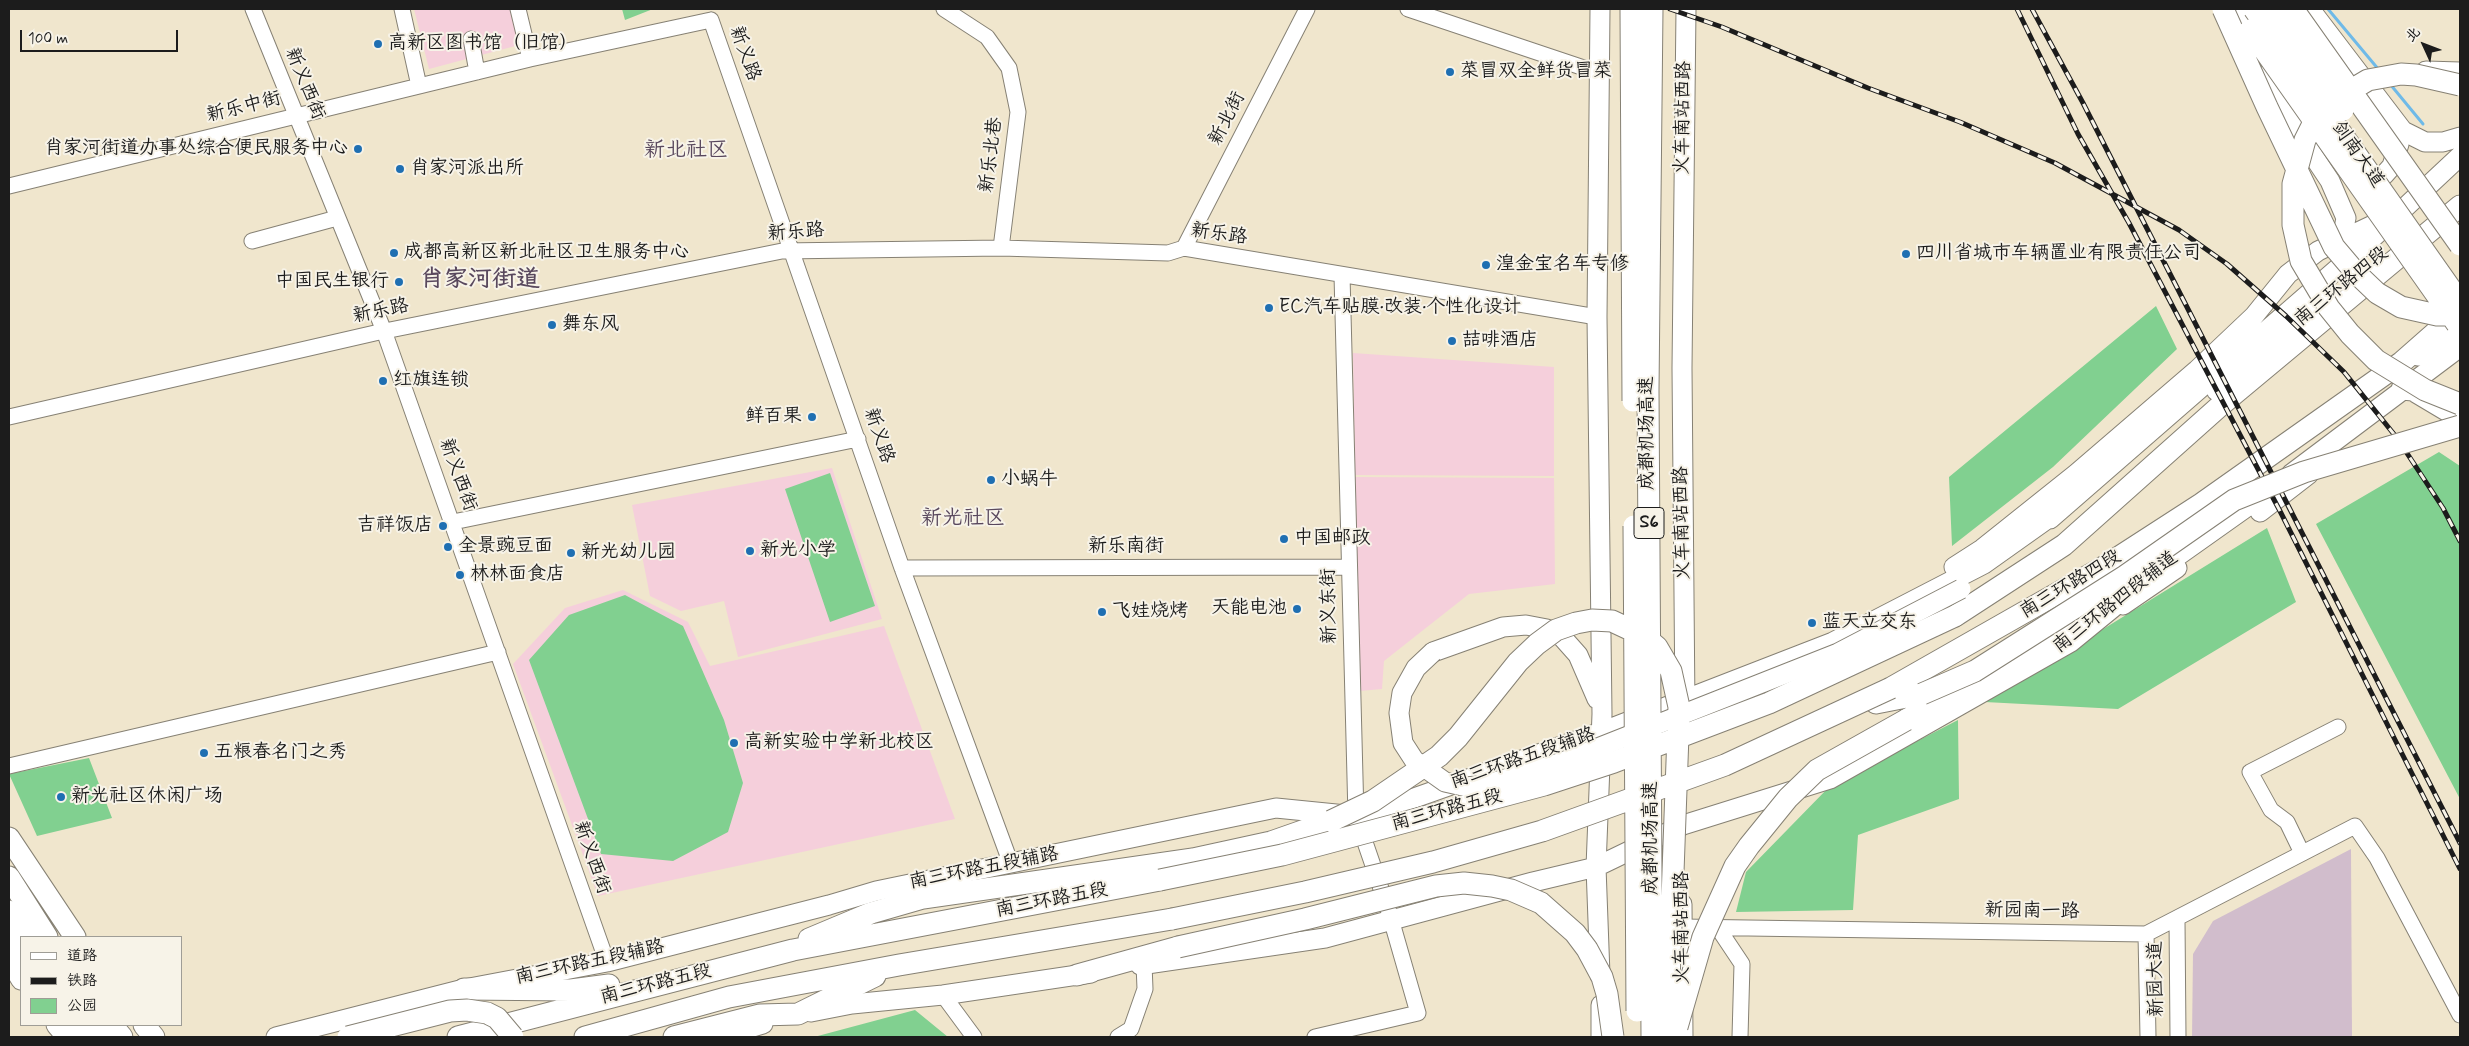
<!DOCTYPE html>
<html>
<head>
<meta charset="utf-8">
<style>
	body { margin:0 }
	#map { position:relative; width:2469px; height:1046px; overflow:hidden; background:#f0e6cd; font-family:Mynerve,"LXGW WenKai TC",sans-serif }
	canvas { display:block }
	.frame { position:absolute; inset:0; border:10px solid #1c1c1c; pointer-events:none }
	.legend { position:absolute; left:20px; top:936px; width:162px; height:90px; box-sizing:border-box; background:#f7f3e8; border:1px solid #9f9d96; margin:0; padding:6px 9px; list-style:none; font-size:15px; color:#1c1c1c }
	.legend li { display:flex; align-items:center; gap:10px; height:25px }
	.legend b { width:25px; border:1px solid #9f9d96 }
	.north { position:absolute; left:2399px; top:20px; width:50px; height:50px; -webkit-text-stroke:4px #f7f3e8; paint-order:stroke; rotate:313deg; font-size:14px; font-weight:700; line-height:20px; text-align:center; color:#1c1c1c }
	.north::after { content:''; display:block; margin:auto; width:18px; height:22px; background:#1c1c1c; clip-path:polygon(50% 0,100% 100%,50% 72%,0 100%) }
	.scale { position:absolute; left:20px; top:30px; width:158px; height:22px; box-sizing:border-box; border:2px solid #1c1c1c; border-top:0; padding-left:6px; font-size:15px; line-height:18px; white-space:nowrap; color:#1c1c1c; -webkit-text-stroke:4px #f7f3e8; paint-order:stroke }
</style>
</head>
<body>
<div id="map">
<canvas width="2469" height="1046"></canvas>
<div class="frame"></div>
<ul class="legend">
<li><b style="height:6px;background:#fff"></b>道路</li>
<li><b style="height:6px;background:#1c1c1c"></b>铁路</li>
<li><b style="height:14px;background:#81d090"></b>公园</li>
</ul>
<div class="north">北</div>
<div class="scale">100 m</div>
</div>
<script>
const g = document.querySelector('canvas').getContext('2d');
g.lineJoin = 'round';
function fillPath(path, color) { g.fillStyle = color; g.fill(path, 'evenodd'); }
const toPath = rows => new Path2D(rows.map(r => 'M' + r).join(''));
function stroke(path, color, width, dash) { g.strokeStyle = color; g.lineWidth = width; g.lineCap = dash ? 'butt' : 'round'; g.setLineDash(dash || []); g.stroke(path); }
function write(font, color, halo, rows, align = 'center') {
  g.font = font + ' Mynerve,"LXGW WenKai TC",sans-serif'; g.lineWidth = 4; g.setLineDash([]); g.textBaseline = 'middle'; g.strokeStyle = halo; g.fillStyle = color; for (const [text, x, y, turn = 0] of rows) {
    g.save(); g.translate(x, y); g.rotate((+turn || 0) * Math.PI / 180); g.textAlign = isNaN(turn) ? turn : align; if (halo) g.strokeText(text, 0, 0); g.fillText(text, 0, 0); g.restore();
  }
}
const built = toPath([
	[414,9,511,9,519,45,429,69],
	[1353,353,1554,367,1554,476,1355,475],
	[832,468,882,619,738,657,724,601,681,611,650,596,632,505],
	[1355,477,1554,478,1555,584,1469,594,1384,661,1382,689,1360,691],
	[623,590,688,622,710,666,884,626,955,819,598,896,513,664,565,608]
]);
const industrial = toPath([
	[2351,849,2352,1037,2192,1037,2193,954,2213,921]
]);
const green = toPath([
	[622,9,653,9,625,20],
	[2156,306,2177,349,2053,467,1952,546,1949,477],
	[2439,452,2460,466,2460,799,2316,524],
	[830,473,875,606,830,622,785,489],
	[2267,528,2296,602,2118,709,1985,702],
	[625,595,683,626,724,720,743,783,728,832,673,861,601,854,529,660,569,615],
	[1958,720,1959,799,1858,835,1853,910,1736,912,1746,872,1830,786],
	[89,758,112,818,37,836,9,774],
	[915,1010,948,1037,814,1037]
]);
const stream = toPath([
	[2328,9,2379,70],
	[2390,84,2423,124]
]);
const minor = toPath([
	[253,9,384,331,607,962],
	[402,9,419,86],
	[518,9,530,59],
	[944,9,987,37,1009,68,1018,112,1001,248],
	[1408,9,1599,73],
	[711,20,902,568,1011,864],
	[471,39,477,72],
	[9,186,530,59,711,20],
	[252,241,337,218],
	[1184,248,1307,9],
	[9,417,375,333,782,251,1001,248,1168,253,1184,248,1597,317],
	[453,522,858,439],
	[902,568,1349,567],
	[9,766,498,652],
	[2302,853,2287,822,2271,810,2250,772,2338,727],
	[2177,920,2178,1037],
	[1682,927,2146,934,2355,826,2377,858,2460,1015],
	[1718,928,1742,964,1740,1037],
	[2146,934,2148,1037],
	[943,995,974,1037],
	[1118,1037,1131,1029,1145,989,1144,964],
	[1315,1037,1418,1013,1389,912,1356,816,1342,275]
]);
const major = toPath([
	[1600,9,1597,317,1602,714,1596,867,1600,975],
	[2310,9,2403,131,2425,142,2443,142,2460,137],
	[2260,76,2330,181,2346,218,2342,238],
	[2361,182,2384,175,2392,166,2399,144],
	[2291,474,2460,347],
	[2260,512,2309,474],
	[2050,519,2367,243,2460,156],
	[1954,567,1982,549,2076,474,2197,370,2254,316,2288,274,2318,251,2396,214],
	[2158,570,2268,492],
	[2123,605,2177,568],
	[1433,652,1503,627,1526,625,1547,629,1562,637,1578,655,1597,699],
	[1685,709,1682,368,1686,9],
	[1682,904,1683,1037],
	[9,910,28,937],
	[9,933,21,952],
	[9,960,21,980],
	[1140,965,1325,938,1533,882,1596,867,1683,825,1830,779,2071,642,2131,593],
	[1601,1005,1601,1037],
	[811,1012,852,1004,943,995,1091,973],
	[56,1025,66,1037],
	[73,1025,82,1037],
	[92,1025,102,1037],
	[276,1037,464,989,607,962,829,905,876,891,1276,808,1356,816,1386,808,1601,732,1833,642,1984,564,2060,510],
	[720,1037,763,1024]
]);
const highway = toPath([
	[2230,9,2250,30],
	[2426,72,2460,73],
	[2418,355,2460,337],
	[2402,389,2413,390,2460,418],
	[2217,390,2329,298],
	[1955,616,2064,545,2221,405,2460,206],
	[1891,688,2102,568,2201,504,2402,362,2460,311],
	[1876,703,1922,694],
	[1906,720,2024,654,2168,561],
	[9,838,75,937],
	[9,877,47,937],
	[809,939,871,913,923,898,1193,859,1271,842,1331,821],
	[1077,975,1178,947],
	[464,989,571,990,609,985],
	[112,1025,122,1037],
	[144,1025,154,1037],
	[458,1037,793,950,1160,880],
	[585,1037,729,997,899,965,1172,919],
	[674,1037,760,1015,798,1014,875,976]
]);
const rail = toPath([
	[1670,9,1722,27,1868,88,1960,122,2055,163,2179,230,2227,264,2286,316,2344,372,2397,438,2443,508,2460,541],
	[2017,9,2078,134,2129,223,2281,513,2460,869],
	[2032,9,2083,103,2460,843]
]);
const majorBridge = toPath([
	[1433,652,1416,668,1402,693,1399,713,1403,743,1414,760,1445,782,1467,787,1484,785,1562,762,1838,653,1961,589]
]);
const highwayBridge = toPath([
	[1631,9,1633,401],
	[1652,9,1648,390,1652,1037],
	[2223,9,2267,107,2334,247,2356,273,2377,293,2401,307,2437,315,2460,315],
	[2254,9,2460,302],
	[2274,9,2343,110],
	[2293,9,2460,245],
	[2250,30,2457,324],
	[2460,85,2416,75,2401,74,2368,80,2331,102,2316,118,2305,140,2293,184,2293,225,2301,261,2329,308,2350,334,2376,360,2425,390,2460,404],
	[1634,526,1637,1011],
	[1922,694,1975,671,2125,576,2234,500,2304,472,2460,426],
	[1331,821,1373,801,1439,756,1458,737,1518,662,1537,644,1556,630,1576,623,1592,620,1612,621,1644,636,1657,647,1671,671,1679,707,1667,1037],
	[1160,880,1282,855,1544,785,1614,762,1769,703,1955,616],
	[1172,919,1305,892,1433,862,1542,831,1725,765,1891,688],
	[1178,947,1305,919,1436,886,1464,883,1492,886,1511,890,1541,903,1575,933,1587,949,1602,977,1607,994,1613,1037],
	[1677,1027,1703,937,1735,866,1749,846,1788,798,1817,770,1906,720],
	[348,1037,450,1011,467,1010,487,1013,497,1018,513,1037]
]);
const markers = [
	[378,44,5,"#1f6fb2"],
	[1450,72,5,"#1f6fb2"],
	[358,149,5,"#1f6fb2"],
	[400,169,5,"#1f6fb2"],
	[394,253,5,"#1f6fb2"],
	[1906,254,5,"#1f6fb2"],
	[1486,265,5,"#1f6fb2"],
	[399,282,5,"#1f6fb2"],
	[1269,308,5,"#1f6fb2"],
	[552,325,5,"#1f6fb2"],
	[1452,341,5,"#1f6fb2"],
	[383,381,5,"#1f6fb2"],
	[812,417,5,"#1f6fb2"],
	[991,480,5,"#1f6fb2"],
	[443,526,5,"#1f6fb2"],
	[1284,539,5,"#1f6fb2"],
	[448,547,5,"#1f6fb2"],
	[750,551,5,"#1f6fb2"],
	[571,553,5,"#1f6fb2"],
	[460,575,5,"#1f6fb2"],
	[1297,609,5,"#1f6fb2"],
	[1102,612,5,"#1f6fb2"],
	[1812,623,5,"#1f6fb2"],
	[734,743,5,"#1f6fb2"],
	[204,753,5,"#1f6fb2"],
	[61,797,5,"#1f6fb2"]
];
const shields = [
	[1649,523,30]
];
const shieldNames = [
	["S6",1649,523]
];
const poiNames = [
	["高新区图书馆（旧馆）",388,44],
	["菜冒双全鲜货冒菜",1460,72],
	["肖家河街道办事处综合便民服务中心",348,149,"right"],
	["肖家河派出所",410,169],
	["成都高新区新北社区卫生服务中心",404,253],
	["四川省城市车辆置业有限责任公司",1916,254],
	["湟金宝名车专修",1496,265],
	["中国民生银行",389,282,"right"],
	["EC汽车贴膜·改装·个性化设计",1279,308],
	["舞东风",562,325],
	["喆啡酒店",1462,341],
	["红旗连锁",393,381],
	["鲜百果",802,417,"right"],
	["小蜗牛",1001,480],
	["吉祥饭店",433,526,"right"],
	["中国邮政",1294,539],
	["全景豌豆面",458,547],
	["新光小学",760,551],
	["新光幼儿园",581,553],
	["林林面食店",470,575],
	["天能电池",1287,609,"right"],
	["飞娃烧烤",1112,612],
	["蓝天立交东",1822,623],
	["高新实验中学新北校区",744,743],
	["五粮春名门之秀",214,753],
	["新光社区休闲广场",71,797]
];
const streetNames = [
	["新义路",744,54,70],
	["新义西街",304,84,68],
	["新乐中街",244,108,-14],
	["火车南站西路",1684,118,-89],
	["新北街",1228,119,-63],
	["新乐北巷",992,155,-83],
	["剑南大道",2357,155,55],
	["新乐路",796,233,-4],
	["新乐路",1219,235,8],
	["南三环路四段",2342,287,-39],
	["新乐路",381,312,-12],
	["成都机场高速",1648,433,-90],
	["新义路",878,436,71],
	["新义西街",457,475,70],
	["火车南站西路",1683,523,-91],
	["新乐南街",1126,547],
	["南三环路四段",2071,585,-31],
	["南三环路四段辅道",2116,603,-38],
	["新义东街",1330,606,-91],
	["南三环路五段辅路",1523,759,-19],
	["南三环路五段",1447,811,-15],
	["成都机场高速",1652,838,-90],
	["新义西街",591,858,71],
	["南三环路五段辅路",984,869,-11],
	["南三环路五段",1052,901,-11],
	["新园南一路",2032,912,1],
	["火车南站西路",1683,928,-90],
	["南三环路五段辅路",590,963,-12],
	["新园大道",2157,979,-91],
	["南三环路五段",656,985,-14]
];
const quarterNames = [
	["新北社区",686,152],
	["新光社区",963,520]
];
const districtNames = [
	["肖家河街道",480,281]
];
fillPath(built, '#f5cfdb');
fillPath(industrial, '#d1bdcc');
fillPath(green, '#81d090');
stroke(stream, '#6fbae8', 3);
stroke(minor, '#868174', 17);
stroke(major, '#868174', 21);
stroke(highway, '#868174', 23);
stroke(minor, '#fff', 15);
stroke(major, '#fff', 19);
stroke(highway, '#fff', 21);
stroke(rail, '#1c1c1c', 5);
stroke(rail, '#f7f3e8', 3, [9]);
stroke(majorBridge, '#868174', 21, []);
stroke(highwayBridge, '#868174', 23, []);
stroke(majorBridge, '#fff', 19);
stroke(highwayBridge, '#fff', 21);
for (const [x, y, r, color] of markers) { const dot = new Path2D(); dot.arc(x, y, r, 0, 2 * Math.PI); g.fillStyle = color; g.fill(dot); stroke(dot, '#f7f3e8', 2); }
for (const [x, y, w] of shields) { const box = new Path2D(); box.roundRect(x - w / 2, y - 15.5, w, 31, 4); g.fillStyle = '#f7f3e8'; g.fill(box); stroke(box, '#1c1c1c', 1); }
write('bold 18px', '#1c1c1c', null, shieldNames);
write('19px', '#1c1c1c', '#f7f3e8', poiNames, 'left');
write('19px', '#1c1c1c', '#f7f3e8', streetNames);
write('21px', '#59485d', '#f7f3e8', quarterNames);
write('bold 24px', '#59485d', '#f7f3e8', districtNames);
</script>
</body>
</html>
